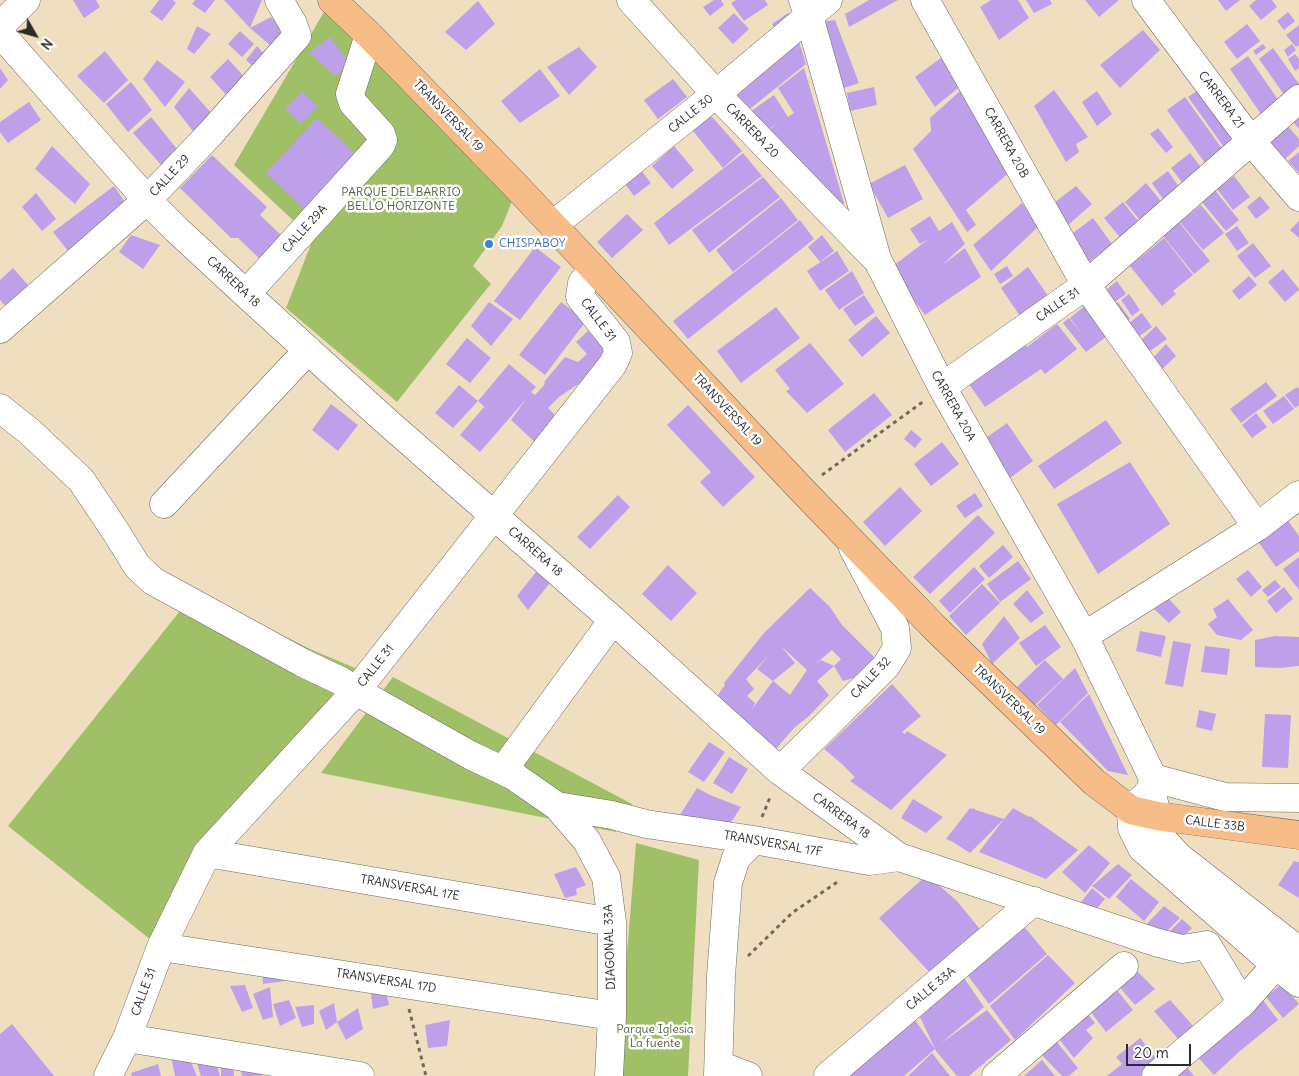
<!DOCTYPE html>
<html>
<head>
<meta charset="utf-8">
<style>
	body { margin:0 }
	#map { position:relative; width:1299px; height:1076px; overflow:hidden; background:#efdfc0; font-family:Delius,sans-serif }
	canvas { display:block }
	.north { position:absolute; left:10px; top:10px; width:50px; height:50px; -webkit-text-stroke:4px #fff; paint-order:stroke; rotate:128deg; font-size:14px; font-weight:700; line-height:20px; text-align:center; color:#2b2b2b }
	.north::after { content:''; display:block; margin:auto; width:18px; height:22px; background:#2b2b2b; clip-path:polygon(50% 0,100% 100%,50% 72%,0 100%) }
	.scale { position:absolute; left:1126px; top:1044px; width:65px; height:22px; box-sizing:border-box; border:2px solid #2b2b2b; border-top:0; padding-left:6px; font-size:15px; line-height:18px; white-space:nowrap; color:#2b2b2b; -webkit-text-stroke:4px #fff; paint-order:stroke }
</style>
</head>
<body>
<div id="map">
<canvas width="1299" height="1076"></canvas>
<div class="north">N</div>
<div class="scale">20 m</div>
</div>
<script>
const g = document.querySelector('canvas').getContext('2d');
g.lineJoin = 'round';
function fillPath(path, color) { g.fillStyle = color; g.fill(path, 'evenodd'); }
const toPath = rows => new Path2D(rows.map(r => 'M' + r).join(''));
function stroke(path, color, width, dash) { g.strokeStyle = color; g.lineWidth = width; g.lineCap = dash ? 'butt' : 'round'; g.setLineDash(dash || []); g.stroke(path); }
function write(font, color, halo, rows, align = 'center') {
  g.font = font + ' Delius,sans-serif'; g.lineWidth = 5; g.setLineDash([]); g.textBaseline = 'middle'; g.strokeStyle = halo; g.fillStyle = color; for (const [text, x, y, turn = 0] of rows) {
    g.save(); g.translate(x, y); g.rotate((+turn || 0) * Math.PI / 180); g.textAlign = isNaN(turn) ? turn : align; if (halo) g.strokeText(text, 0, 0); g.fillText(text, 0, 0); g.restore();
  }
}
const green = toPath([
	[331,0,519,184,502,226,473,266,491,284,481,296,397,402,286,308,313,239,234,165],
	[196,591,224,606,310,649,367,673,151,940,8,826],
	[393,677,632,804,616,832,321,773],
	[636,843,699,860,688,1076,617,1076]
]);
const building = toPath([
	[73,0,96,0,100,7,84,18],
	[159,0,173,0,176,3,162,21,150,12],
	[195,0,215,0,205,13,192,4],
	[224,0,262,0,250,28],
	[714,0,721,0,724,5,710,16,703,7],
	[736,0,765,0,768,5,744,21,731,3],
	[869,0,898,0,849,27,845,14],
	[991,0,1018,0,1029,18,999,40,980,7],
	[1026,0,1050,0,1052,4,1034,13],
	[1085,0,1119,0,1099,17],
	[1218,0,1240,0,1226,11],
	[1256,0,1272,0,1277,7,1261,20,1249,6],
	[478,1,495,24,466,50,445,32],
	[1288,12,1295,21,1284,30,1277,21],
	[734,13,749,29,733,44,718,28],
	[788,13,795,22,779,34,772,24],
	[271,17,286,34,277,51,250,28],
	[835,20,859,83,835,91,816,23],
	[1247,24,1260,41,1237,59,1224,42],
	[1299,25,1299,45,1296,47,1286,35],
	[197,26,211,34,194,54,187,49],
	[1143,30,1160,50,1120,88,1100,65],
	[240,31,254,44,242,57,228,44],
	[330,37,349,63,336,76,309,53],
	[799,42,806,64,746,112,730,92],
	[1263,44,1266,48,1256,55,1253,51],
	[1292,44,1296,50,1288,57,1284,50],
	[257,46,270,60,259,72,246,60],
	[579,47,597,67,569,95,547,67],
	[1273,48,1299,84,1299,85,1285,96,1259,59],
	[105,51,128,80,104,103,77,76],
	[1295,54,1299,59,1299,68,1295,71,1288,59],
	[945,55,963,84,935,107,915,77],
	[1248,56,1279,101,1261,114,1230,69],
	[228,59,250,83,232,101,210,77],
	[157,60,185,82,165,107,143,79],
	[0,68,8,80,0,89],
	[804,68,844,203,836,211,767,131,779,122,761,134,747,114,774,95,788,117,794,113,778,88],
	[540,69,560,96,520,123,501,101],
	[673,79,687,97,658,119,644,100],
	[131,82,152,110,128,132,106,104],
	[874,87,877,105,850,111,847,93],
	[1203,87,1242,137,1226,150,1188,97],
	[189,88,214,116,197,136,174,107],
	[1054,90,1088,137,1076,144,1079,152,1066,162,1034,106],
	[960,91,1011,171,966,210,976,225,967,232,913,149,931,131,930,118],
	[1097,91,1112,114,1097,126,1082,102],
	[302,92,318,106,301,124,285,109],
	[1185,97,1223,150,1205,163,1167,110],
	[29,102,41,120,8,143,0,132,0,122],
	[1299,110,1299,129,1290,118],
	[707,111,742,151,723,168,689,126],
	[151,117,177,149,161,165,133,133],
	[317,118,360,158,314,218,266,173],
	[1286,124,1299,139,1299,146,1285,159,1268,139],
	[1158,128,1173,147,1166,153,1150,134],
	[52,146,90,184,75,204,35,169],
	[674,146,694,170,672,189,652,166],
	[1299,152,1299,173,1288,161],
	[743,153,762,176,669,245,654,223],
	[1190,153,1207,175,1188,190,1171,168],
	[212,155,267,207,260,215,283,237,261,260,238,238,231,238,180,188],
	[905,165,923,199,888,218,869,184],
	[639,168,651,183,634,196,622,180],
	[1168,171,1181,190,1165,202,1152,183],
	[1234,176,1250,197,1233,210,1217,189],
	[763,177,780,197,709,253,692,230],
	[1146,183,1165,206,1143,224,1125,202],
	[114,186,127,205,68,251,53,232],
	[1076,186,1092,204,1067,226,1050,206],
	[1214,189,1239,220,1226,231,1201,201],
	[36,193,56,219,42,231,22,207],
	[1260,196,1270,208,1256,219,1247,207],
	[781,198,798,220,733,272,716,250],
	[1123,202,1141,225,1123,241,1104,218],
	[1022,203,1038,227,991,271,973,245],
	[1201,205,1224,233,1203,250,1180,222],
	[627,214,643,230,612,258,597,242],
	[930,216,939,231,952,222,965,244,941,266,965,248,981,277,925,315,907,291,893,266,930,238,920,244,910,229],
	[1093,218,1112,244,1085,265,1065,239],
	[800,220,814,239,688,339,673,321],
	[1299,221,1299,238,1290,230],
	[1179,222,1210,261,1194,274,1163,236],
	[1237,226,1249,243,1237,251,1225,234],
	[131,235,160,245,143,269,119,252],
	[822,235,834,251,820,262,808,247],
	[1164,238,1193,275,1173,291,1176,294,1162,306,1130,266],
	[1253,243,1271,266,1255,278,1237,256],
	[535,247,561,267,520,320,494,301],
	[837,251,849,271,820,291,807,271],
	[1007,266,1013,276,1000,284,994,274],
	[1028,267,1051,300,1020,316,1001,288],
	[13,268,36,294,13,315,0,300,0,280],
	[1283,269,1299,289,1299,290,1285,302,1268,282],
	[852,271,864,293,839,310,825,290],
	[1249,276,1257,285,1239,300,1232,291],
	[1117,281,1126,294,1106,308,1098,296],
	[1129,294,1140,310,1132,316,1121,300],
	[864,295,875,312,855,326,843,309],
	[489,302,513,319,491,346,471,326],
	[561,302,586,321,545,375,519,355],
	[1118,302,1130,319,1120,326,1108,309],
	[1087,304,1110,334,1086,352,1063,323,1069,318,1084,336,1070,318],
	[776,307,800,338,741,383,717,351],
	[1142,313,1152,327,1130,343,1120,330],
	[876,316,890,333,862,357,848,340],
	[1057,324,1077,349,1045,374,1041,369,985,407,966,380,1023,341,1027,347],
	[1156,326,1167,339,1144,355,1137,344],
	[588,331,608,352,590,376,559,397,548,408,557,417,538,445,511,420,526,399,480,452,460,435,484,407,491,413,478,401,509,364,536,387,531,392,535,395,545,384,544,382,565,357,578,362,587,354,576,342],
	[467,338,491,358,470,383,446,364],
	[810,343,844,384,807,413,786,391,790,389,775,370],
	[1166,344,1176,356,1156,375,1150,361],
	[1266,382,1277,396,1241,423,1230,409],
	[459,385,478,401,453,428,435,413],
	[1297,387,1299,389,1299,405,1295,408,1285,395],
	[874,393,892,415,845,452,828,430],
	[1284,396,1294,409,1273,424,1263,411],
	[331,404,358,425,338,451,312,430],
	[688,405,755,477,723,507,700,482,711,472,667,425],
	[1256,413,1267,427,1252,438,1242,425],
	[1106,420,1122,443,1054,489,1038,466],
	[1007,423,1033,461,1010,478,983,440],
	[911,430,922,439,915,448,904,439],
	[942,442,959,464,931,486,914,464],
	[1130,462,1170,524,1098,574,1057,504],
	[900,487,922,511,885,546,863,522],
	[975,493,983,506,965,518,956,506],
	[618,495,630,507,590,549,577,537],
	[978,515,995,533,930,594,913,577],
	[1286,518,1299,536,1299,551,1276,567,1257,540],
	[1003,545,1013,557,989,578,979,566],
	[1299,557,1299,590,1283,569],
	[1018,561,1031,579,1000,602,987,584],
	[668,565,697,593,671,621,642,594],
	[974,567,985,579,950,613,939,601],
	[1248,570,1262,587,1251,597,1236,579],
	[536,572,550,583,528,610,517,596],
	[1275,580,1281,587,1268,597,1262,590],
	[982,584,1000,603,966,635,949,616],
	[1284,587,1293,599,1276,613,1267,601],
	[810,588,830,607,842,625,875,658,857,677,843,681,834,666,841,659,832,650,813,666,821,660,834,666,817,681,829,695,809,716,794,728,774,751,715,699,725,685,724,683,764,633],
	[781,646,807,670,790,695,773,681,752,709,755,703,747,696,754,689,746,679,771,653,757,669,773,681,795,663],
	[1027,590,1044,613,1031,623,1013,604],
	[1169,599,1181,612,1169,623,1154,609],
	[1228,599,1253,630,1241,640,1217,635,1208,624,1217,617,1213,609],
	[1004,616,1020,638,992,664,982,644],
	[1045,625,1061,647,1036,666,1019,643],
	[1140,631,1166,636,1161,657,1136,651],
	[1275,636,1299,637,1299,666,1279,668,1255,667,1255,640],
	[1173,641,1191,644,1183,687,1165,684],
	[1205,646,1230,649,1227,675,1201,672],
	[1045,660,1063,679,1035,705,1017,687],
	[1075,668,1088,693,1056,725,1037,705],
	[892,684,921,716,902,732,905,734,907,731,947,755,891,810,850,781,855,777,842,764,824,749],
	[1089,694,1128,775,1108,771,1060,722],
	[1199,710,1216,714,1212,731,1196,727],
	[1265,714,1291,715,1288,768,1262,767],
	[709,742,725,752,704,782,688,772],
	[729,757,748,769,732,794,713,783],
	[697,788,710,795,741,807,726,830,678,818],
	[913,799,943,817,926,833,901,818],
	[970,808,972,809,973,808,976,810,1004,819,1013,808,1029,817,1030,816,1078,850,1046,879,979,852,1004,819,970,853,953,842,946,839],
	[1089,845,1110,863,1085,893,1062,872],
	[1294,861,1299,862,1299,898,1278,885],
	[1118,864,1132,875,1109,899,1092,886],
	[576,867,586,885,576,889,577,895,565,898,554,874],
	[927,875,957,901,983,933,933,976,879,918],
	[1131,879,1159,902,1144,921,1116,897],
	[1092,888,1105,899,1092,914,1076,909],
	[1164,906,1180,918,1162,936,1141,930],
	[1182,919,1192,928,1176,944,1166,935],
	[1021,923,1047,954,989,1004,966,973],
	[1048,955,1075,983,1015,1040,990,1006],
	[262,967,284,972,285,981,263,984],
	[1135,969,1155,989,1135,1005,1116,983],
	[964,978,984,1007,940,1044,987,1010,1011,1040,969,1076,957,1076,936,1051,920,1017],
	[1282,984,1299,1004,1283,1018,1266,997],
	[245,985,253,1008,242,1012,230,986],
	[384,985,389,1005,373,1009,370,987],
	[270,987,273,1017,263,1020,253,994],
	[1116,989,1133,1010,1106,1032,1090,1011],
	[1262,999,1278,1020,1240,1051,1214,1075,1196,1055],
	[289,1000,296,1018,280,1026,273,1004],
	[1170,1000,1195,1028,1179,1040,1154,1011],
	[334,1003,337,1022,358,1008,363,1029,346,1040,337,1022,326,1030,319,1011],
	[314,1005,314,1024,302,1027,295,1007],
	[1087,1013,1095,1023,1086,1030,1093,1038,1074,1058,1059,1039],
	[450,1020,447,1046,428,1048,425,1025],
	[915,1020,935,1049,904,1076,847,1076],
	[12,1024,54,1076,0,1076,0,1034],
	[1140,1038,1158,1060,1141,1076,1107,1076,1122,1064,1116,1057],
	[1056,1041,1078,1068,1069,1076,1062,1076,1041,1054],
	[932,1053,950,1076,908,1076],
	[188,1055,197,1076,175,1076,171,1056],
	[195,1058,215,1059,220,1076,201,1076],
	[1042,1060,1055,1076,1024,1076],
	[158,1064,161,1076,132,1076,131,1073],
	[233,1066,234,1076,221,1076,221,1067],
	[240,1066,260,1069,262,1076,242,1076],
	[1186,1066,1194,1076,1174,1076]
]);
const path = toPath([
	[822,475,924,401],
	[762,817,771,795],
	[748,956,792,913,839,881],
	[409,1009,426,1076]
]);
const minor = toPath([
	[631,0,716,94,874,257],
	[803,0,809,16,877,259,942,387,1084,636,1153,778,1151,790,1163,840,1179,857,1299,951],
	[925,0,1086,285,1257,527],
	[1146,0,1251,141,1299,197],
	[0,26,26,0],
	[0,33,147,200,177,230,246,294,386,421,613,620,780,771,899,857,1155,942,1182,949,1207,945],
	[553,225,716,94,828,0],
	[246,294,381,145,383,140,381,134,353,103,350,94,369,35],
	[0,329,147,200,210,134,297,36,293,24,279,0],
	[942,387,1086,285,1299,99],
	[0,408,30,432,81,480,116,532,137,566,153,581,303,663,341,681,356,691,470,755,512,775],
	[164,504,308,350],
	[1084,636,1257,527,1299,495],
	[780,771,886,666,897,648,895,628,853,548],
	[1153,778,1225,797,1299,798],
	[1148,793,1131,810,1132,828,1142,848,1276,965,1299,983],
	[557,806,512,775,509,762,613,620],
	[207,853,612,922],
	[1207,945,1242,1003],
	[161,947,612,1016],
	[127,1038,360,1076],
	[719,1065,748,1076],
	[108,1076,127,1038,161,947,207,853,356,691,613,364,618,353,616,342,580,297,582,283,593,268],
	[609,1076,612,1016,612,922,606,877,587,841,557,806,612,815,646,824,754,840,869,861,899,857],
	[718,1076,721,976,728,883,736,858,754,840],
	[828,1076,1034,901],
	[996,1076,1124,966],
	[1156,1076,1242,1003,1276,965]
]);
const major = toPath([
	[332,0,369,35,514,184,802,490,935,628,1094,782,1131,810,1157,816,1299,835]
]);
const markers = [
	[489,244,5,"#3f7fe0"]
];
const streetNames = [
	["CARRERA 21",1221,100,53],
	["CALLE 30",691,114,-39],
	["TRANSVERSAL 19",448,116,46],
	["CARRERA 20",752,131,46],
	["CARRERA 20B",1006,143,61],
	["CALLE 29",170,176,-47],
	["CALLE 29A",305,229,-48],
	["CARRERA 18",233,282,43],
	["CALLE 31",1058,305,-35],
	["CALLE 31",598,320,53],
	["CARRERA 20A",953,406,61],
	["TRANSVERSAL 19",727,410,47],
	["CARRERA 18",535,552,41],
	["CALLE 31",376,666,-52],
	["CALLE 32",871,678,-47],
	["TRANSVERSAL 19",1009,700,44],
	["CARRERA 18",841,816,36],
	["CALLE 33B",1215,824,7],
	["TRANSVERSAL 17F",773,844,10],
	["TRANSVERSAL 17E",410,888,10],
	["DIAGONAL 33A",610,947,-92],
	["TRANSVERSAL 17D",386,981,9],
	["CALLE 33A",931,989,-40],
	["CALLE 31",144,992,-70]
];
const parkNames = [
	["PARQUE DEL BARRIO",401,193],
	["BELLO HORIZONTE",401,207],
	["Parque Iglesia",655,1030],
	["La fuente",655,1044]
];
const shopNames = [
	["CHISPABOY",499,244]
];
fillPath(green, '#a0c068');
fillPath(building, '#bda0e9');
stroke(minor, '#706a5f', 29);
stroke(major, '#706a5f', 29);
stroke(path, '#706a5f', 3, [4, 4]);
stroke(minor, '#fff', 28);
stroke(major, '#f7bd88', 28);
for (const [x, y, r, color] of markers) { const dot = new Path2D(); dot.arc(x, y, r, 0, 2 * Math.PI); g.fillStyle = color; g.fill(dot); stroke(dot, '#fff', 2); }
write('12px', '#2b2b2b', '#fff', streetNames);
write('12px', '#545f40', '#fff', parkNames);
write('12px', '#366cbe', '#fff', shopNames, 'left');
</script>
</body>
</html>
